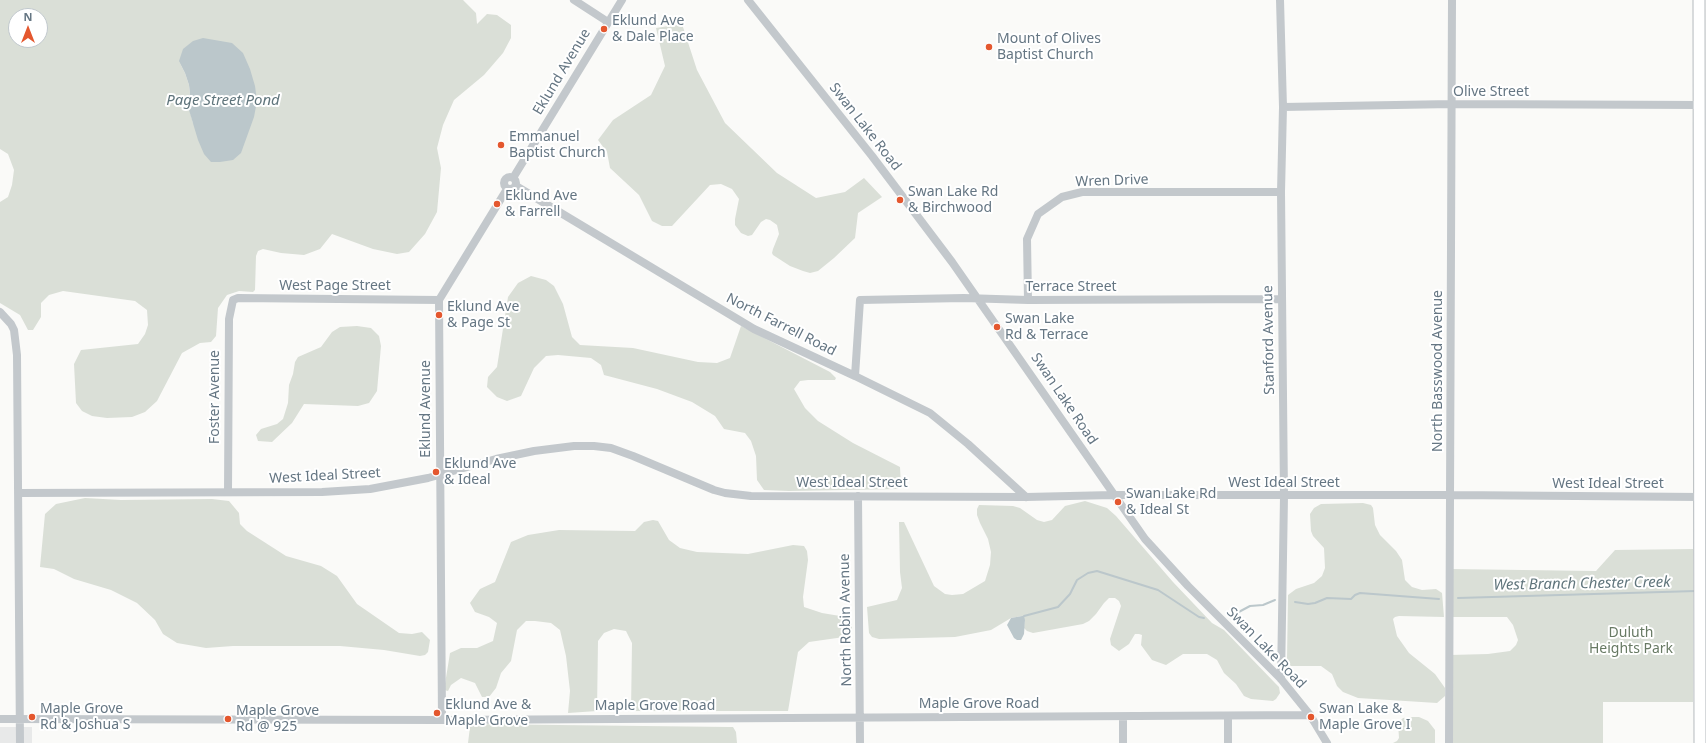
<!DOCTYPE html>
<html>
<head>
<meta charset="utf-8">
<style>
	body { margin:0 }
	#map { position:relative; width:1706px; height:743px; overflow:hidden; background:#fafaf8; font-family:"Noto Sans",sans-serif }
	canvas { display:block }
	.north { position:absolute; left:8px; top:8px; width:40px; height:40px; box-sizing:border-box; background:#fff; border:1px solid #c1c8cd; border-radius:50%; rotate:0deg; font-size:11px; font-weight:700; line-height:16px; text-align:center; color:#657683 }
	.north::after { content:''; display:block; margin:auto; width:14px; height:18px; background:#e4572e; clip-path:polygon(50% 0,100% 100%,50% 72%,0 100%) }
</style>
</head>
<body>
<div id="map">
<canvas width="1706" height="743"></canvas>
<div class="north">N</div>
</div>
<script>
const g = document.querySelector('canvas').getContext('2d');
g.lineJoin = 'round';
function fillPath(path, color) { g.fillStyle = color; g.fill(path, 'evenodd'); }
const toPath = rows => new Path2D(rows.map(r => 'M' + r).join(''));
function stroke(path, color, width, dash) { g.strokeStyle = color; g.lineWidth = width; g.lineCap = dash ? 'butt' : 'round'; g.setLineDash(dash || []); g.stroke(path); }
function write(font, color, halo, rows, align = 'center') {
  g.font = font + ' "Noto Sans",sans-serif'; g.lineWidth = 4; g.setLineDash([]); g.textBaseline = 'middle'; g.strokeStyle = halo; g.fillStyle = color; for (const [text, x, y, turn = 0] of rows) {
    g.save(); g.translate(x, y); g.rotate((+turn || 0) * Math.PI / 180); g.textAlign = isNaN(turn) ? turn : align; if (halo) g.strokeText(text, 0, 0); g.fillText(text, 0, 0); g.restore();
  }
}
const built = toPath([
	[0,727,32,727,32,743,0,743]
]);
const green = toPath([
	[0,0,463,0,476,13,477,24,487,14,497,15,511,25,511,38,503,53,484,75,454,100,443,125,437,148,441,168,437,212,425,234,409,252,397,254,373,249,332,234,320,249,304,255,281,253,263,249,258,251,256,256,255,290,253,292,239,291,227,295,218,308,216,336,211,342,200,343,182,353,157,401,145,412,132,417,107,418,92,416,82,411,76,403,74,364,81,350,138,344,145,334,148,325,147,310,135,301,63,291,49,295,41,303,41,317,33,330,28,330,20,315,0,303,0,202,8,197,12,185,14,170,8,154,0,149],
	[16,16,40,16,40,40,16,40],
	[179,61,233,159,227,160,193,123,188,104,190,93,189,85,185,73],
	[682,24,697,70,725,123,777,173,816,198,845,192,864,178,882,197,858,213,855,238,834,258,818,271,810,273,803,271,790,266,773,255,772,253,773,249,779,234,777,225,770,220,766,219,761,222,752,235,748,236,741,233,735,225,735,219,739,199,732,189,721,184,710,185,672,226,662,226,652,221,639,195,610,168,607,152,598,140,613,120,651,95,665,66,656,28],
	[531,276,546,280,554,286,563,304,572,337,580,345,633,348,698,362,717,363,730,358,741,326,830,372,836,378,835,380,808,380,800,381,794,389,805,408,818,421,853,443,900,467,901,486,899,489,789,491,764,490,757,480,756,456,751,441,745,433,724,429,715,416,692,402,657,389,604,375,601,365,591,358,558,355,546,356,534,368,521,396,507,401,497,397,487,387,488,377,497,367,508,297,518,283],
	[357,326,371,328,379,336,381,346,377,391,369,403,358,406,304,404,292,423,272,442,258,441,256,435,261,429,277,424,283,419,288,403,289,385,293,374,295,362,298,357,321,347,332,332,340,327],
	[85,498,121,500,212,499,229,501,239,513,240,524,247,531,286,556,321,566,337,576,357,604,399,633,412,634,422,632,430,640,428,652,425,655,420,656,384,650,340,646,233,646,206,648,177,643,163,634,155,620,137,603,111,590,74,579,54,569,40,567,45,514,56,504],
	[1085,501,1107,508,1116,516,1173,582,1212,623,1224,630,1275,683,1279,687,1280,693,1276,699,1273,701,1251,699,1244,696,1236,684,1224,673,1217,660,1207,654,1183,654,1166,665,1152,660,1141,645,1142,635,1139,634,1135,634,1129,644,1119,651,1111,645,1110,639,1121,606,1119,601,1115,598,1109,598,1104,603,1096,614,1089,621,1083,624,1033,633,1027,631,1024,628,1025,620,1022,616,1011,618,991,630,955,637,879,639,872,637,869,633,867,607,897,600,902,588,900,572,899,522,904,522,934,586,945,594,952,595,963,594,985,581,990,565,991,552,988,539,980,523,977,515,977,509,979,505,1013,506,1020,508,1037,520,1044,522,1052,520,1065,506],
	[1363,503,1371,505,1373,508,1375,525,1380,535,1396,551,1402,560,1405,580,1412,587,1422,590,1436,589,1442,593,1444,617,1399,616,1395,617,1393,619,1397,636,1409,653,1435,674,1445,688,1445,696,1437,703,1358,698,1343,692,1337,686,1332,674,1321,666,1291,666,1288,663,1287,659,1288,595,1296,589,1314,583,1322,576,1325,568,1324,548,1313,536,1311,531,1310,514,1314,508,1321,504],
	[653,520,658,521,669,540,680,548,697,552,748,554,793,545,804,546,807,551,808,560,803,597,804,607,822,613,840,616,852,622,852,631,851,636,809,642,798,652,788,711,631,711,632,643,626,631,614,629,604,633,598,641,597,711,568,713,570,691,566,656,560,630,551,623,535,621,526,621,517,630,511,661,501,673,496,688,489,697,482,697,475,683,461,678,451,685,448,691,444,690,450,653,461,648,477,648,493,641,497,623,489,617,475,612,470,603,480,589,495,582,511,542,528,535,559,530,635,531,644,522],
	[1693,549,1693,702,1603,702,1603,743,1449,743,1450,655,1488,654,1510,651,1516,645,1518,640,1513,625,1507,617,1450,617,1450,569,1596,571,1615,550],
	[1411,717,1419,717,1428,721,1435,730,1435,743,1393,743,1397,741,1399,738,1398,723,1403,718],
	[474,724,729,727,733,727,736,732,737,743,468,743,470,727]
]);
const water = toPath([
	[203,38,232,43,243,53,250,69,255,86,257,101,254,117,241,153,233,160,220,162,211,162,204,154,198,140,189,110,188,104,190,93,189,85,185,73,179,61,183,49,193,41],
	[1022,616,1024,616,1025,620,1024,634,1021,640,1017,640,1014,638,1007,625,1011,618]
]);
const stream = toPath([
	[1458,598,1696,591],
	[1295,602,1308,604,1315,603,1327,598,1351,599,1355,595,1360,593,1439,599],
	[1235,614,1250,606,1263,605,1275,600],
	[1024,616,1058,607,1070,594,1077,580,1088,573,1097,571,1158,590,1199,617,1204,618]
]);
const minor = toPath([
	[574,0,608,22],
	[748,0,872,156,952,262,1145,539,1188,586,1281,679,1310,715,1327,743],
	[1280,0,1283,107,1281,192,1284,496,1281,679],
	[1283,107,1452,104,1699,105],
	'504 183a6 6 0 1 1 12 0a6 6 0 1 1-12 0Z',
	[513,178,622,0],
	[516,186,754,329,855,376,930,413,968,444,1026,497],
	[1028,300,1027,239,1038,214,1062,197,1082,192,1281,192],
	[0,312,11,324,14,330,17,355,20,743],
	[855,376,860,300,964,298,1028,300,1281,299],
	[228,492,229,319,233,300,238,298,439,300],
	[18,493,322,492,370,489,428,478,496,459,534,451,574,446,594,446,611,448,633,456,714,490,725,493,751,496,1026,497,1113,495,1451,495,1700,497],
	[858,496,860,743],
	[1123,717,1123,743],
	[0,719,442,720,1310,715],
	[442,720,439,300,507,189],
	[1228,743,1228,716],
	[1449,743,1452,0]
]);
const major = toPath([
	[1699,0,1700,743]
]);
const markers = [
	[604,29,4,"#e4572e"],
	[989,47,4,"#e4572e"],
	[501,145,4,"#e4572e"],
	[900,200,4,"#e4572e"],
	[497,204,4,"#e4572e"],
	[439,315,4,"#e4572e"],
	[997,327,4,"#e4572e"],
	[436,472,4,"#e4572e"],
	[1118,502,4,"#e4572e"],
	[437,713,4,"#e4572e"],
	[32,717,4,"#e4572e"],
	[1311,717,4,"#e4572e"],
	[228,719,4,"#e4572e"]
];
const poiNames = [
	["Eklund Ave",612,21],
	["& Dale Place",612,37],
	["Mount of Olives",997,39],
	["Baptist Church",997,55],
	["Emmanuel",509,137],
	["Baptist Church",509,153],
	["Swan Lake Rd",908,192],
	["& Birchwood",908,208],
	["Eklund Ave",505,196],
	["& Farrell",505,212],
	["Eklund Ave",447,307],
	["& Page St",447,323],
	["Swan Lake",1005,319],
	["Rd & Terrace",1005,335],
	["Eklund Ave",444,464],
	["& Ideal",444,480],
	["Swan Lake Rd",1126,494],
	["& Ideal St",1126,510],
	["Eklund Ave &",445,705],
	["Maple Grove",445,721],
	["Maple Grove",40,709],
	["Rd & Joshua S",40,725],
	["Swan Lake &",1319,709],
	["Maple Grove I",1319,725],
	["Maple Grove",236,711],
	["Rd @ 925",236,727]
];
const streetNames = [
	["Eklund Avenue",562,72,-59],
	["Olive Street",1491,92],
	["Swan Lake Road",865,127,52],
	["Wren Drive",1112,181,-2],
	["West Page Street",335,286],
	["Terrace Street",1071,287],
	["North Farrell Road",781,325,27],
	["Stanford Avenue",1269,340,-91],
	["North Basswood Avenue",1438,371,-90],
	["Foster Avenue",215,397,-90],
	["Swan Lake Road",1064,399,56],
	["Eklund Avenue",426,409,-90],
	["West Ideal Street",325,476,-3],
	["West Ideal Street",852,483],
	["West Ideal Street",1284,483],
	["West Ideal Street",1608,484],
	["North Robin Avenue",846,620,-91],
	["Swan Lake Road",1266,648,46],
	["Maple Grove Road",979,704],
	["Maple Grove Road",655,706]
];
const parkNames = [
	["Duluth",1631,633],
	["Heights Park",1631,649]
];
const waterNames = [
	["Page Street Pond",223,101],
	["West Branch Chester Creek",1582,584,-1]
];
fillPath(built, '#e8e9e9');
fillPath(green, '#dadfd7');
fillPath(water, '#bbc7cb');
stroke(stream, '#bbc7cb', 2);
stroke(major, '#b5babe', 13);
stroke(minor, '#c3c8cc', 8);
stroke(major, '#fff', 11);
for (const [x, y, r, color] of markers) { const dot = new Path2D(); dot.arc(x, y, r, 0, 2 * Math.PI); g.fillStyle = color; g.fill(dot); stroke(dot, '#fff', 1.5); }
write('14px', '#657683', '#fff', poiNames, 'left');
write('14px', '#657683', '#fff', streetNames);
write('14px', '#687a64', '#fff', parkNames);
write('italic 15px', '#60757c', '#fff', waterNames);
</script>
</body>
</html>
